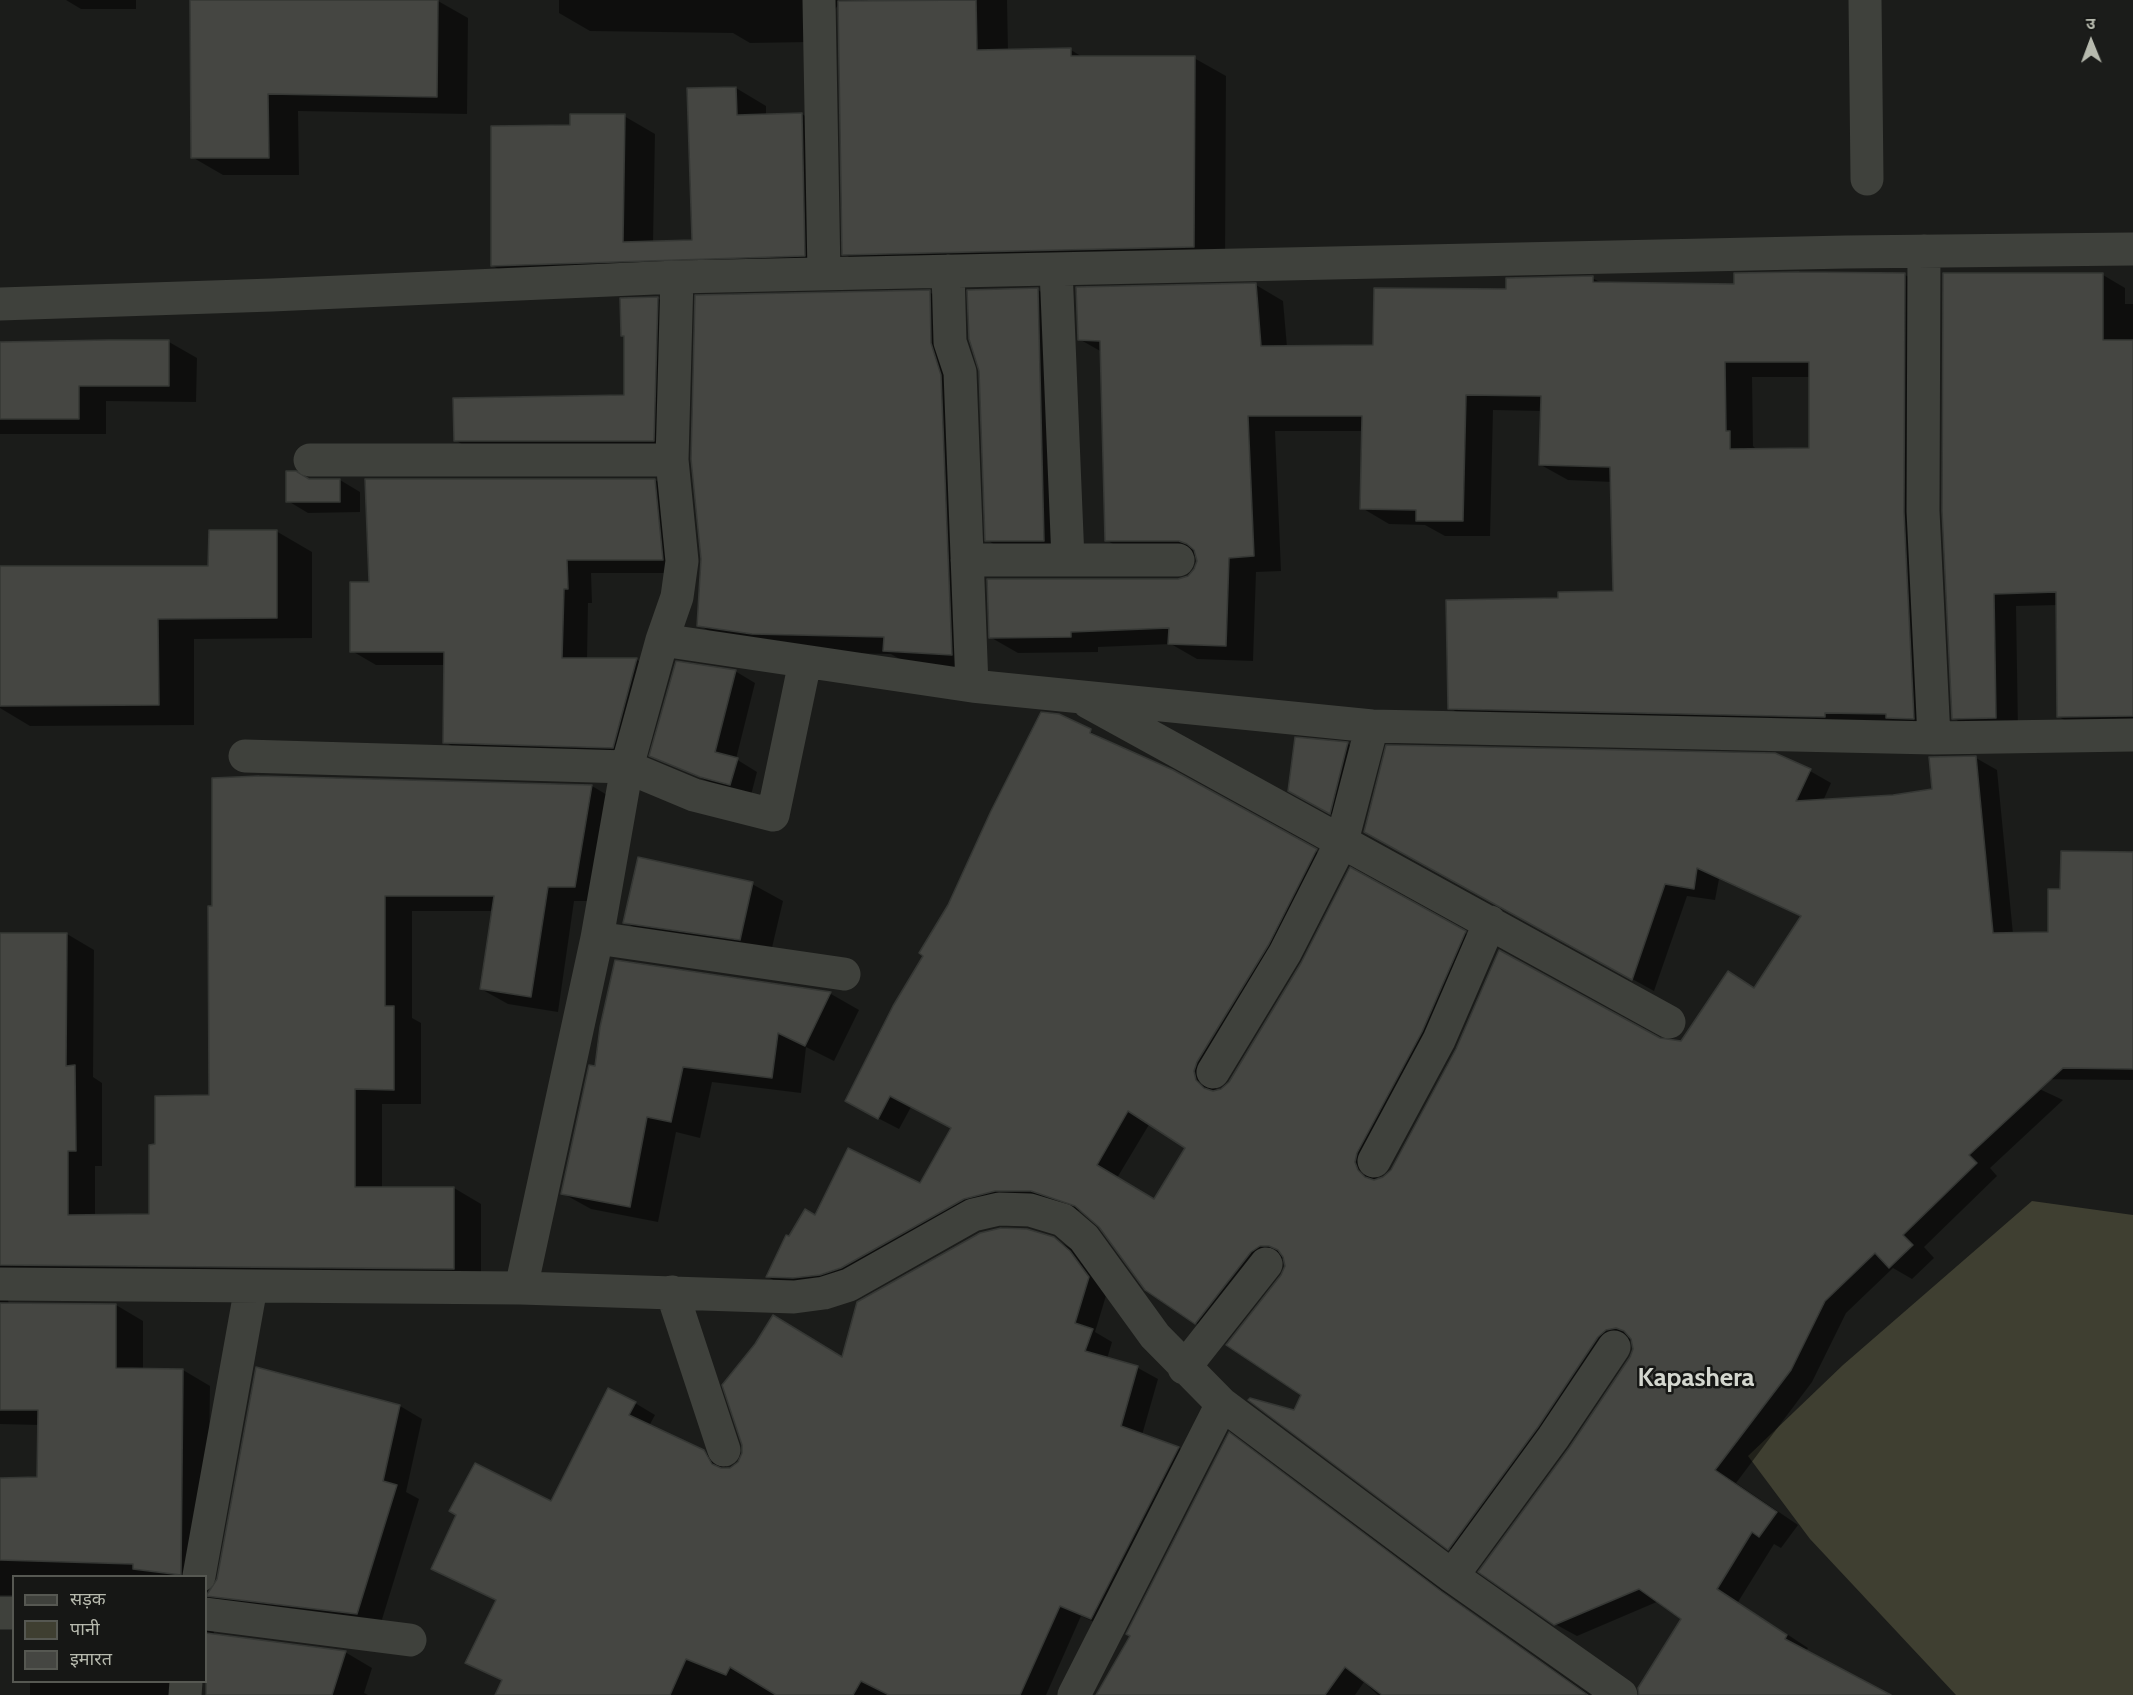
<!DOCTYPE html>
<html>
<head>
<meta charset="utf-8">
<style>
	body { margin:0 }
	#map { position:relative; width:2133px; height:1695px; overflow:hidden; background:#1b1c1a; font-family:Cabin,"Noto Sans Devanagari",sans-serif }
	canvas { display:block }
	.legend { position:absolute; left:12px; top:1575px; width:195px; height:108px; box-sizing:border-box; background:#161715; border:2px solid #565852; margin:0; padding:8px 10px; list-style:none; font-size:18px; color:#b7baae }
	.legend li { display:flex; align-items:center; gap:12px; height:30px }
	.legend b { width:30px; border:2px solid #565852 }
	.north { position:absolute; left:2061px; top:12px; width:60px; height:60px; -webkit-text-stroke:4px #161715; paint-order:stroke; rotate:359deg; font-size:16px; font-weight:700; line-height:24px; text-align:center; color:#b7baae }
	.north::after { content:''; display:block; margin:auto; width:21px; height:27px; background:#b7baae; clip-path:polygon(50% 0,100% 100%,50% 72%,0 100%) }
</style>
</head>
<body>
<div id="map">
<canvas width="2133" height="1695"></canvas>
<ul class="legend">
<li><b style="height:8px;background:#3f413c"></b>सड़क</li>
<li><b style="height:16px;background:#3f3f31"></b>पानी</li>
<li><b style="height:16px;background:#454642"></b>इमारत</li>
</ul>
<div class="north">उ</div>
</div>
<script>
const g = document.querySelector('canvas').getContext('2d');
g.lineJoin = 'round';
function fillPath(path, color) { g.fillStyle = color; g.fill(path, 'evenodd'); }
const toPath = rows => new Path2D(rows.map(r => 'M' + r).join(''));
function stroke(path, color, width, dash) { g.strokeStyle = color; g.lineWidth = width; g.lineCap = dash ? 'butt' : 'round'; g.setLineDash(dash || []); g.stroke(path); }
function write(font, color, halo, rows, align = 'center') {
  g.font = font + ' Cabin,sans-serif'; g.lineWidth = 5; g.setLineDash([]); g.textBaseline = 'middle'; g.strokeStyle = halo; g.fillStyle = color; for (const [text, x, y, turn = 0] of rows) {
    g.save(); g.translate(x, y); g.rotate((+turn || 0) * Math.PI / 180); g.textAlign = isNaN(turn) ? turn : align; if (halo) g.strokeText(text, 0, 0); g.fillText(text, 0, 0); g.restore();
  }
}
const water = toPath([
	[2032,1201,2133,1215,2133,1695,1956,1695,1810,1539,1748,1456,1843,1365]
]);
const shadow = toPath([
	[66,0,136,0,136,9,81,9],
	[192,0,438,1,468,18,467,114,298,111,299,175,223,175,192,157],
	[559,0,1007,0,1008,51,1071,50,1084,58,1194,58,1226,76,1225,265,875,272,844,254,839,4,810,42,750,43,733,33,590,31,559,13],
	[736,88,766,106,766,115,802,114,832,132,835,272,523,283,493,266,571,126,624,116,655,134,653,243,693,242],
	[1905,275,1932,290,1941,734,1477,724,1450,708,1560,599,1615,592,1612,482,1568,480,1541,465,1542,411,1493,410,1490,536,1445,536,1425,525,1389,524,1362,508,1363,431,1275,431,1281,571,1256,572,1253,661,1197,659,1171,644,1098,647,1098,652,1018,653,990,637,1189,577,1196,570,1197,556,1134,556,1106,540,1102,352,1079,339,1256,285,1283,301,1287,347,1374,347,1508,291,1592,278,1602,283,1736,286],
	[1752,377,1811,377,1811,450,1757,450,1753,446],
	[2103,275,2125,288,2125,304,2133,304,2133,729,2081,729,2059,717,2058,605,2016,606,2018,730,1976,731,1953,718,1943,511],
	[1038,290,1066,306,1072,557,1015,557,987,540,980,371],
	[929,292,960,310,983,672,915,668,891,654,785,652,730,643,699,625],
	[657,298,677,309,673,452,475,452,455,440,626,397,625,337,622,335],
	[169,342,197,358,196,402,106,401,106,434,0,434,0,343],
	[309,480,340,480,360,492,360,512,308,513,288,501],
	[655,480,679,494,687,573,591,573,592,603,588,603,587,660,637,660,661,674,637,761,469,756,445,742,445,665,376,665,352,651,370,584],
	[276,531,312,552,312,638,194,639,194,725,30,726,0,708,0,568,210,567],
	[735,671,755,683,736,759,757,772,751,795,722,788,651,755],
	[1059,715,1337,863,1215,1084,1217,1091,1465,933,1486,945,1376,1174,1378,1180,1659,1040,1681,1042,1755,989,1802,917,1719,879,1715,900,1687,896,1654,991,1387,844,1810,771,1831,783,1823,801,1894,797,1933,790,1976,758,1997,770,2013,934,2050,934,2062,890,2133,853,2133,1080,2018,1079,2063,1100,1990,1168,1997,1176,1924,1247,1934,1258,1912,1279,1893,1268,1846,1313,1812,1382,1736,1483,1798,1525,1781,1548,1774,1544,1738,1602,1808,1648,1806,1651,1887,1695,1641,1695,1683,1618,1659,1601,1577,1636,1555,1624,1570,1449,1631,1358,1634,1348,1633,1341,1627,1342,1470,1561,1449,1548,1295,1412,1303,1395,1282,1276,1286,1266,1285,1258,1273,1264,1217,1335,1196,1323,1086,1213,1054,1203,1017,1202,863,1279,789,1289,768,1277,789,1238,816,1217,921,1184,952,1128,911,1107,899,1129,868,1113,925,955],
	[1150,1123,1187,1147,1155,1201,1117,1178],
	[1297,739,1348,744,1368,756,1350,824,1310,802],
	[592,786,619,802,602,901,574,901,558,1012,508,1004,481,989,493,911,412,911,412,1018,421,1023,421,1104,382,1104,382,1188,454,1188,481,1204,481,1283,8,1300,9,1304,116,1305,143,1321,143,1370,183,1370,210,1386,207,1594,219,1580,257,1369,400,1406,422,1419,406,1492,419,1499,380,1626,226,1608,207,1598,208,1613,215,1636,345,1652,372,1668,364,1693,368,1695,205,1695,206,1576,14,1576,14,1595,0,1595,0,1480,39,1479,39,1425,0,1424,0,934,67,934,94,950,93,1077,102,1083,102,1166,95,1166,95,1216,151,1216,157,1146,211,1097,209,908],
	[752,884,783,901,770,956,655,940,625,922],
	[616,961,831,994,859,1010,834,1061,806,1047,801,1093,712,1082,700,1138,676,1132,658,1222,591,1209,562,1193,596,1068],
	[1053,1238,1074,1250,1108,1289,1095,1332,1112,1342,1107,1359,1138,1368,1158,1379,1142,1435,1179,1448,1199,1460,1112,1630,1081,1616,1046,1695,497,1695,503,1681,467,1662,497,1601,433,1568,552,1503,635,1403,655,1415,649,1426,704,1452,725,1464,728,1470,740,1463,843,1359],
	[1229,1434,1250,1447,1463,1606,1590,1695,1378,1695,1364,1682,1355,1695,1110,1695,1132,1636],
	[30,1682,204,1682,197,1687,196,1695,30,1695]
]);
const building = toPath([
	[190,0,438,0,437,97,268,94,269,158,191,158,190,0],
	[976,0,977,50,1071,48,1071,56,1195,56,1194,247,842,255,838,1,976,0],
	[736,87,737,115,802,113,805,256,491,266,491,126,570,125,570,114,625,114,623,242,692,240,687,88,736,87],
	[1799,272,1905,273,1904,512,1914,719,1886,718,1886,714,1825,713,1825,717,1448,709,1446,600,1558,598,1558,592,1613,591,1610,467,1539,465,1541,396,1466,395,1463,521,1416,521,1416,510,1360,509,1362,416,1248,416,1254,556,1229,558,1226,646,1168,644,1169,628,1071,632,1071,637,989,638,987,579,1178,579,1188,576,1194,569,1197,561,1194,550,1187,544,1179,541,1105,541,1100,341,1078,340,1076,287,1256,283,1261,346,1373,345,1374,288,1506,289,1506,278,1593,276,1593,282,1734,284,1734,273,1799,272],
	[1725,362,1809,362,1809,448,1730,449,1730,431,1726,431,1725,362],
	[1943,273,2103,273,2103,340,2133,340,2133,716,2057,717,2056,592,1994,594,1996,718,1952,719,1942,511,1943,273],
	[1038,288,1044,541,985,541,979,371,969,339,967,290,1038,288],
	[930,290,931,343,941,375,952,655,883,651,884,637,752,634,697,626,701,559,691,459,695,295,930,290],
	[658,297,654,441,454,441,453,398,624,395,624,336,621,336,620,298,658,297],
	[108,340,169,340,169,386,79,386,79,419,0,419,0,342,108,340],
	[286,471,296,471,309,479,340,479,340,502,286,502,286,471],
	[365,479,655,479,663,560,567,560,568,589,564,589,562,658,637,658,613,748,443,743,444,652,350,652,350,582,369,582,365,479],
	[209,530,277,530,277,618,158,619,159,705,0,706,0,566,208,566,209,530],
	[676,661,736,670,715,752,738,758,730,785,700,777,649,756,676,661],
	[1041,712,1059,714,1091,729,1090,733,1173,770,1317,849,1269,944,1197,1062,1194,1071,1196,1080,1204,1088,1213,1091,1221,1089,1229,1082,1301,963,1350,867,1466,931,1422,1032,1357,1153,1355,1162,1358,1170,1365,1177,1374,1180,1383,1177,1391,1170,1456,1049,1499,950,1660,1038,1681,1041,1728,971,1754,988,1801,916,1697,868,1694,889,1665,884,1632,980,1364,832,1386,745,1775,753,1811,769,1796,801,1893,795,1932,789,1929,757,1976,756,1993,933,2048,932,2048,889,2060,889,2061,851,2133,852,2133,1069,2063,1068,1969,1155,1977,1163,1903,1235,1913,1245,1889,1268,1875,1253,1825,1301,1791,1370,1715,1470,1777,1512,1759,1537,1752,1532,1717,1589,1787,1635,1785,1639,1891,1695,1639,1695,1638,1688,1681,1619,1639,1589,1554,1625,1478,1572,1569,1448,1630,1357,1633,1349,1631,1339,1624,1331,1616,1328,1606,1330,1598,1337,1538,1427,1448,1550,1248,1400,1250,1398,1294,1410,1301,1395,1226,1345,1281,1275,1285,1266,1283,1257,1278,1250,1269,1246,1260,1246,1251,1252,1195,1324,1145,1290,1099,1227,1075,1206,1031,1191,995,1191,964,1199,841,1268,820,1275,793,1278,766,1277,786,1235,789,1236,805,1209,815,1215,848,1148,920,1183,951,1128,890,1096,878,1119,845,1101,893,1006,923,956,919,953,948,905,991,811,1041,712],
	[1128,1111,1185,1148,1154,1199,1097,1165,1128,1111],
	[1295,737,1348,742,1330,814,1288,791,1295,737],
	[259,776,592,785,575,887,548,887,531,997,480,989,494,896,385,896,385,1006,394,1006,394,1090,355,1089,355,1187,454,1187,454,1269,0,1265,0,933,67,933,66,1066,75,1065,76,1151,68,1151,68,1215,149,1214,149,1145,155,1144,155,1096,209,1095,208,906,212,906,212,778,259,776],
	[638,857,753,882,740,940,623,923,638,857],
	[615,960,831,992,805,1046,778,1033,772,1078,683,1067,671,1122,647,1117,630,1207,561,1194,589,1065,595,1066,600,1027,615,960],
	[1001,1228,1027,1229,1054,1237,1070,1251,1089,1277,1075,1323,1093,1329,1085,1351,1138,1366,1121,1426,1179,1447,1091,1619,1060,1606,1020,1695,889,1695,861,1681,853,1695,776,1695,730,1667,726,1675,686,1659,670,1695,495,1695,502,1680,465,1663,496,1600,431,1569,456,1515,449,1511,475,1463,551,1501,608,1388,636,1402,629,1415,704,1450,712,1464,721,1468,730,1468,738,1462,742,1453,742,1445,722,1385,755,1344,773,1315,842,1357,857,1302,980,1233,1001,1228],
	[0,1303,116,1304,116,1368,183,1369,181,1575,133,1569,133,1564,0,1560,0,1478,37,1477,38,1410,0,1410,0,1303],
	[256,1367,400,1405,383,1481,397,1485,357,1614,206,1596,217,1579,256,1367],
	[1229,1432,1441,1591,1588,1695,1382,1695,1345,1667,1325,1695,1096,1695,1130,1636,1126,1634,1229,1432],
	[206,1633,346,1651,332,1695,206,1695,206,1633]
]);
const minor = toPath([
	[819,0,824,274],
	[1865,0,1867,179],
	[1924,251,1923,511,1934,738],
	[948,271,950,342,960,372,972,686],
	[0,304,272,295,677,277,1846,252,2133,249],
	[310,460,672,460],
	[967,560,1068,560,1056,269],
	[1068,560,1178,560],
	[662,640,972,686,1372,726,1934,738,2133,735],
	[1088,702,1669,1022],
	[245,756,627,767,694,795,773,815,805,662],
	[597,938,844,974],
	[1213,1072,1285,953,1342,841,1372,726],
	[1374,1161,1439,1040,1490,922],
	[0,1284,521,1288,794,1297,824,1293,849,1285,973,1215,999,1209,1030,1210,1063,1220,1084,1238,1155,1336,1222,1404,1452,1576,1621,1695],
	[521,1288,597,938,627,767,662,640,677,597,682,561,672,460,677,277],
	[672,1292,724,1450],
	[1184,1368,1266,1264],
	[199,1576,251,1287],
	[1452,1576,1553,1438,1614,1347],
	[0,1613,14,1613],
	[206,1614,410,1640],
	[185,1695,186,1682],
	[1074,1695,1222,1404]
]);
const districtNames = [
	["Kapashera",1696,1378]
];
fillPath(water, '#3f3f31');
fillPath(shadow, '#0007');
fillPath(building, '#454642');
stroke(building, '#363835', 1.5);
stroke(minor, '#3f413c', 33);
write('bold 26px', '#d4d7cf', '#161715', districtNames);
</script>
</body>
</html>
